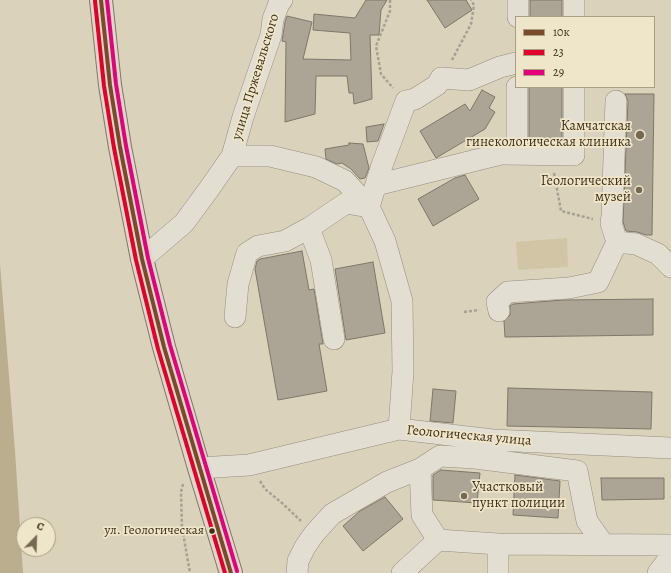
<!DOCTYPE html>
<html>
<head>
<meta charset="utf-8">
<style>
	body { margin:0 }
	#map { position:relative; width:671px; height:573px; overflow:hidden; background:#dad2ba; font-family:Alegreya,serif }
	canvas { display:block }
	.legend { position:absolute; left:515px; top:16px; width:140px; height:72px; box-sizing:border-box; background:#efe6ca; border:1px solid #a99d83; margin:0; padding:5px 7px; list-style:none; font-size:12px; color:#402f19 }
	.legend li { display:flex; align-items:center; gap:8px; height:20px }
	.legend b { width:20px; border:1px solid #a99d83 }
	.north { position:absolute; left:16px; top:517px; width:40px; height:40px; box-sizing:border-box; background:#efe6ca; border:1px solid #a99d83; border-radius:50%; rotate:23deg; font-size:11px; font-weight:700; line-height:16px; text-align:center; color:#402f19 }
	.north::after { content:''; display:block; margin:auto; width:14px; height:18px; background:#766851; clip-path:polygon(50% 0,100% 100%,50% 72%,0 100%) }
</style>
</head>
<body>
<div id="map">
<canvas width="671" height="573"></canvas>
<ul class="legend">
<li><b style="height:5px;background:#7a4b2a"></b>10к</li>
<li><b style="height:5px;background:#e4002b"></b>23</li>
<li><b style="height:5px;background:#e5007d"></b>29</li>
</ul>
<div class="north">С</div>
</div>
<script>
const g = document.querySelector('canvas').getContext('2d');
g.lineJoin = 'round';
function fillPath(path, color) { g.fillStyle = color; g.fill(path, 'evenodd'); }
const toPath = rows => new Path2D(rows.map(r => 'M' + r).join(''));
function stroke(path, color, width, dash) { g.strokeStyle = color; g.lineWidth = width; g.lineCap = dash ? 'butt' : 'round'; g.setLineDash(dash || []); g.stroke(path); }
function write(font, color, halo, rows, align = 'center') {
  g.font = font + ' Alegreya,serif'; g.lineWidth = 3.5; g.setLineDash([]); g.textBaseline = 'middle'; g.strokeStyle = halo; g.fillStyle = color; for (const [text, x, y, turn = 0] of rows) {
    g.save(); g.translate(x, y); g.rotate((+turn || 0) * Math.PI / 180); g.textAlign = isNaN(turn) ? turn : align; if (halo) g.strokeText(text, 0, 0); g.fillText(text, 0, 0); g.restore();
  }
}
const green = toPath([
	[567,238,568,267,518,270,516,242]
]);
const water = toPath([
	[0,264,15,451,23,573,0,573]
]);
const building = toPath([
	[366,0,387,0,381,10,379,35,370,35,372,99,354,104,353,93,349,93,347,76,316,76,315,114,285,122,286,42,282,41,285,22,287,16,312,22,303,59,351,60,350,33,313,30,314,14,355,18,366,0],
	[427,0,466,0,472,10,445,28,427,0],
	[530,0,562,0,562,17,530,17,530,0],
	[529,87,562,87,562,143,529,142,529,87],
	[482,90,495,97,489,108,495,112,485,129,436,158,420,131,465,104,470,111,482,90],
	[625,94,654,94,652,235,646,235,637,232,626,231,623,222,628,101,625,94],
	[384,124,378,141,367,142,366,127,384,124],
	[349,143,363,144,369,168,365,178,360,179,351,169,342,163,337,164,326,159,325,149,349,145,349,143],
	[465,175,479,199,433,226,418,199,455,178,465,175],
	[302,251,309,290,314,289,323,344,319,344,327,391,278,400,255,269,257,261,260,259,302,251],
	[373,262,385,333,346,340,335,269,373,262],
	[653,299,653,335,505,337,504,321,510,315,510,306,513,304,563,300,653,299],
	[508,388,652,392,651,429,507,426,508,388],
	[433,389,456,391,453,423,430,421,433,389],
	[441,470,480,473,477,503,433,500,433,475,441,470],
	[515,475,560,481,558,518,513,515,515,475],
	[601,478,664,478,664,499,602,500,601,478],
	[385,497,403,519,363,551,343,526,360,511,385,497]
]);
const path = toPath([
	[390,0,390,11,376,46,381,74,393,88],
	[452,60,471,24,474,5,471,0],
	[554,173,561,211,593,219],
	[464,312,479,310],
	[260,481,265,489,282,503,301,521],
	[183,484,181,492,182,527,190,573]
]);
const minor = toPath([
	[282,0,280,1,273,19,271,35,243,117,232,156,270,156,316,167,345,181,369,207],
	[518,17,518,0],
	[574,17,574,0],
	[616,101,612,216,611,223,617,242,636,244,658,254,671,267],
	[503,154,574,155,574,87],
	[376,185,517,150,517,87],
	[309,228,321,260,334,339],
	[142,259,184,223,209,189,232,156],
	[499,311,497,302,508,292,569,288,598,282,617,242],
	[235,317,238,284,247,253,258,246,285,241,309,228,346,203,369,207],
	[399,429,403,371,402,301,385,241,369,207,381,168,406,101,415,99,437,85,441,78,469,80,500,67,516,63],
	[475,458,577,471,587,521,604,545],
	[199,468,249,465,399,429,493,440,671,448],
	[438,540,422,515,420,469,440,456,475,458,481,446],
	[498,544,498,573],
	[297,573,298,561,305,547,314,534,332,514,387,482,420,469],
	[402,573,438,540,498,544,671,545],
	[658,573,671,556]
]);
const major = toPath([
	[101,0,110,85,120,147,142,259,164,347,199,468,231,573]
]);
const bus1 = toPath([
	[101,0,110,85,120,147,142,259,164,347,231,573]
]);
const bus2 = toPath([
	[95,1,104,86,114,148,136,260,158,349,225,573]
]);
const bus3 = toPath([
	[107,0,116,84,126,146,148,258,170,345,237,571]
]);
const markers = [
	[640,135,5,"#766851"],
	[639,190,4,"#766851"],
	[464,496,4,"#766851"],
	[212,531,3.5,"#402f19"]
];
const busNames = [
	["ул. Геологическая",204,531]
];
const streetNames = [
	["улица Пржевальского",256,77,-73],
	["Геологическая улица",469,436,5]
];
const poiNames = [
	["Камчатская",631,127],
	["гинекологическая клиника",631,143],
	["Геологический",631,182],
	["музей",631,198],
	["Участковый",472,488,"left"],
	["пункт полиции",472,504,"left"]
];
fillPath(green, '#d2c5a5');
fillPath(water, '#bbae8e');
fillPath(building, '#aca595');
stroke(building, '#7e7769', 1);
stroke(minor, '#958e7e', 22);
stroke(major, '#7e7769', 24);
stroke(path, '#a6a195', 2.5, [3, 2]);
stroke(minor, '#e2ded2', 21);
stroke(major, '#ddd8ca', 22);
stroke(bus1, '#7a4b2a', 4);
stroke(bus2, '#e4002b', 4);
stroke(bus3, '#e5007d', 4);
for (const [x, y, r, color] of markers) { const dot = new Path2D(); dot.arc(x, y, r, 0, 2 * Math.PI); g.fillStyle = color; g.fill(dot); stroke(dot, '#efe6ca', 1.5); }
write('13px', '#402f19', '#efe6ca', busNames, 'right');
write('14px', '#402f19', '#efe6ca', streetNames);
write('14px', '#402f19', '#efe6ca', poiNames, 'right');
</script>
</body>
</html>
